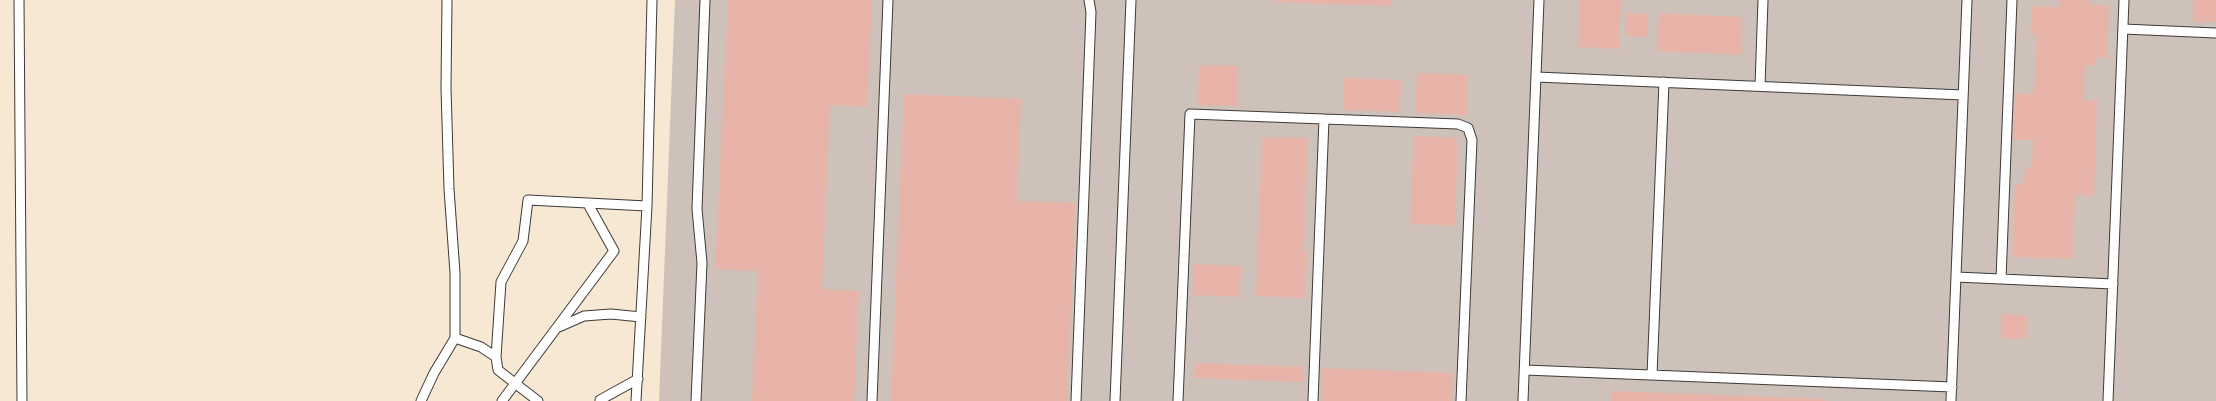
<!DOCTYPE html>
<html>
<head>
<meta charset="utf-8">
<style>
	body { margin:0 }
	canvas { display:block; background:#f7e8d3 }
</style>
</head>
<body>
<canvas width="2216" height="401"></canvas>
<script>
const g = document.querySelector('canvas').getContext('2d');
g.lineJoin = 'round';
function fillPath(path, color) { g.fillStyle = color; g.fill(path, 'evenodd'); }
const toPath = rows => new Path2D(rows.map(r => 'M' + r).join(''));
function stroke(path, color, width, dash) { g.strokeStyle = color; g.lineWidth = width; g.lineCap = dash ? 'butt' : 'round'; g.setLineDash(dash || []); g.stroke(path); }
const industrial = toPath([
	[675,0,2216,0,2216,401,659,401]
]);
const building = toPath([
	[728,0,872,0,867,107,830,105,822,289,859,291,854,401,752,401,758,271,715,269],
	[1275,0,1391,0,1390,6,1274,2],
	[1580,0,1621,0,1619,49,1578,47],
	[2060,0,2090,0,2090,5,2109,6,2107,58,2096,57,2095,66,2085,65,2084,100,2097,100,2094,196,2075,195,2073,259,2012,257,2015,184,2024,184,2025,167,2032,168,2033,140,2013,140,2015,93,2034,94,2037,35,2030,34,2032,6,2060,7],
	[2194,0,2216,0,2216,22,2194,22],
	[1626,13,1648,14,1647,37,1625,36],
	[1659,13,1742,17,1741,55,1657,51],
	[1199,65,1238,66,1237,106,1197,105],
	[1417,73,1468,75,1467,115,1415,113],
	[1344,78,1401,80,1400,112,1343,110],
	[904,94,1021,99,1017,201,1075,203,1067,401,891,401],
	[1414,136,1458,138,1455,226,1410,224],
	[1262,137,1308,138,1304,252,1307,252,1305,298,1256,296],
	[1194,264,1241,266,1240,297,1193,295],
	[2002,314,2027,316,2026,339,2001,338],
	[1195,363,1304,367,1303,382,1194,378],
	[1322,368,1453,373,1452,401,1321,401],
	[1612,391,1825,399,1825,401,1611,401]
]);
const service = toPath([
	[19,0,22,401],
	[2123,29,2216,33],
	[1536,77,1963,95],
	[1760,86,1763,0],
	[1956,277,2113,284],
	[2001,279,2012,0],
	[559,327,584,316,611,314,641,317],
	[455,338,481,347,496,357,498,370,538,401],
	[496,357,501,282,523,241,528,200,647,206],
	[1525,370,1952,387],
	[1652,375,1664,82],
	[600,400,638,379],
	[421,401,434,373,455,338,455,273,449,189,446,88,447,0],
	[502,401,614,251,588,204],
	[636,401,647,206,652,0],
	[696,401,702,263,697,209,705,0],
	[872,401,888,0],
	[1076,401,1091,12,1089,0],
	[1115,401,1131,0],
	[1178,401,1190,114,1458,124,1468,128,1472,140,1461,401],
	[1313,401,1324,119],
	[1523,401,1539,0],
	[1951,401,1967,0],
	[2108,401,2124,0]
]);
fillPath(industrial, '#cec1b9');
fillPath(building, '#e8b4a9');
stroke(service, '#3d3b37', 11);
stroke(service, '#fff', 9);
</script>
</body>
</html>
